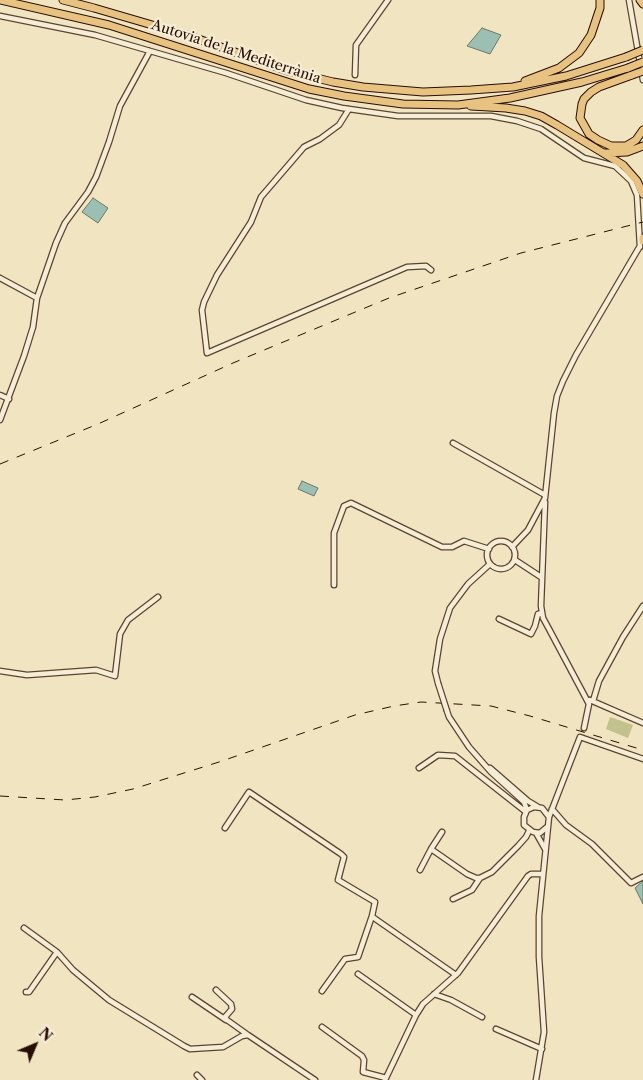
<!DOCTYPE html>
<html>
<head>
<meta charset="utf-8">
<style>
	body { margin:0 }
	#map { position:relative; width:643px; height:1080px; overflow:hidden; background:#f1e4c0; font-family:"Libre Caslon Text",serif }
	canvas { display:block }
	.north { position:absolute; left:10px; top:1020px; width:50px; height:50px; -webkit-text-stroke:4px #f6edd6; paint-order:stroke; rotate:45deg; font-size:14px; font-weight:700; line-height:20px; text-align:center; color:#280e00 }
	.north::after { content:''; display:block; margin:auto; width:18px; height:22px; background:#280e00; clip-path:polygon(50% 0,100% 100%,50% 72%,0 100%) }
</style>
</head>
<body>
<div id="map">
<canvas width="643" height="1080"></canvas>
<div class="north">N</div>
</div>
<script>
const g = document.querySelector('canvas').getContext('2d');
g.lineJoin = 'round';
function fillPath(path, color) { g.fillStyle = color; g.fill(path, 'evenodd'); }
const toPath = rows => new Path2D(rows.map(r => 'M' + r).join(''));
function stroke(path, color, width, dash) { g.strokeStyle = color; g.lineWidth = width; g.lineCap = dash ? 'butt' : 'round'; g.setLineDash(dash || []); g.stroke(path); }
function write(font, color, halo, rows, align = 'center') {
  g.font = font + ' "Libre Caslon Text",serif'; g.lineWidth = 4.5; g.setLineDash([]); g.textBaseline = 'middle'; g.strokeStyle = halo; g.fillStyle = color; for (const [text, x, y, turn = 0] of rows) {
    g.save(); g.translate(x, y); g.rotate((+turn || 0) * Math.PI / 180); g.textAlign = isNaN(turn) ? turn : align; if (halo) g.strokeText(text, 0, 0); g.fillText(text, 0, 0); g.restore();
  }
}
const green = toPath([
	[610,717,633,725,628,738,606,729]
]);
const water = toPath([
	[482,28,501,35,490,54,467,46,482,28],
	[93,198,108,208,98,223,82,212,93,198],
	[302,481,318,488,314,496,298,489,302,481],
	[643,881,643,904,635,888,643,881]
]);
const minor = toPath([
	[629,0,643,80],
	[0,16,95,35,226,73,306,100,342,108,398,116,491,116,517,121,541,129,584,158,615,166,631,181,637,195,640,247],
	[355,75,356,45,388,0],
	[349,109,339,125,320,139,304,147,261,197,251,222,217,275,204,302,202,310,207,353,407,267,426,266,431,270],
	[0,278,37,298],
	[0,395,9,399],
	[0,420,24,356,33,327,37,298,56,243,65,223,88,192,96,177,109,142,120,106,150,51],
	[453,443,545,495],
	[545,502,541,606,543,618,549,629,589,704,584,728],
	'487 555a14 14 0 1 1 28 0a14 14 0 1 1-28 0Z',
	[512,547,528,530,545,498,554,413,557,396,563,381,576,355,640,246],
	[515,560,541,577],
	[334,585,334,533,344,506,351,503,442,547,452,547,464,541,489,549],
	[499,619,531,634,535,626,538,614,542,613],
	[0,671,27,675,96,670,115,676,120,634,128,620,158,597],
	[438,683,435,671,440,639,450,608,468,584,490,564],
	[590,700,643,723],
	[593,701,599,681,623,637,643,606],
	[447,711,449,717,469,747,491,772,524,802,527,810],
	[419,768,438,755,455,756,526,812],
	[490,768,528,801,538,807],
	[552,809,566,825,592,844,631,883,643,877],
	[547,827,540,833,533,832,524,825,524,817,527,810,534,807,542,808,549,817],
	[225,828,249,792,341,854,344,857,338,880,375,902,372,916,374,918,456,975],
	[536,833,545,849],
	[431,849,442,832],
	[420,870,431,849,467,874,476,878,480,878,492,872,518,846,526,837,529,831],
	[453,899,472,890,480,878],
	[24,928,57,952,73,970,109,1000,184,1046,190,1049,223,1047,242,1036,248,1035,315,1080],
	[358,974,416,1015],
	[216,990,231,1004,232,1009,225,1017,227,1020,248,1035],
	[322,991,345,959,358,957,372,916],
	[26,992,29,992,57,952],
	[434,994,451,1000,482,1017],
	[192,997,226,1020],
	[322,1027,362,1056,364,1060,363,1072,386,1078],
	[496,1029,542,1049],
	[197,1075,202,1080],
	[385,1080,416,1015,423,1004,458,973,528,876,531,874,543,874],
	[536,1080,544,1032,539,957,539,916,549,817,580,737,643,759]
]);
const highway = toPath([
	[0,0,109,25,309,89,344,96,403,104,458,105,510,98,582,82,628,68],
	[63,0,94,8,190,36,288,71,333,82,363,87,423,92,471,90,513,87,566,76,626,57],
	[640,0,643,4],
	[632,75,599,87,591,92,584,99,582,104,580,118,589,134,598,140,611,146,626,146,636,140,643,130],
	[525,81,559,68,579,53,591,35,600,8,600,0],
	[471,106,506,108,525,111,541,116,557,125,623,165,637,181,643,194],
	[605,153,627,152,643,146],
	[643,241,643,238]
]);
const rail = toPath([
	[0,464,98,424,233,363,389,298,521,253,643,222],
	[0,796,65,800,95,797,133,789,219,762,355,715,394,706,421,702,491,706,530,716,643,750]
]);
const minorBridge = toPath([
	[438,683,447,711]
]);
const highwayBridge = toPath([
	[626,57,643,50],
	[628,68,643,62],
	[632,75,643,71]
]);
const streetNames = [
	["Autovia de la Mediterrània",236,52,18]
];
fillPath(green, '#c1c28d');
fillPath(water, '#9bbfb2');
stroke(water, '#6d786b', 1);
stroke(minor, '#5a4430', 7);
stroke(highway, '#280e00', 9);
stroke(minor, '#f6edd6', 4.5);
stroke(highway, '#e8c280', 7);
stroke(rail, '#280e00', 1, [9, 9]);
stroke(minorBridge, '#5a4430', 7, []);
stroke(highwayBridge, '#280e00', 9, []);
stroke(minorBridge, '#f6edd6', 4.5);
stroke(highwayBridge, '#e8c280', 7);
write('14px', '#280e00', '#f6edd6', streetNames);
</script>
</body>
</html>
